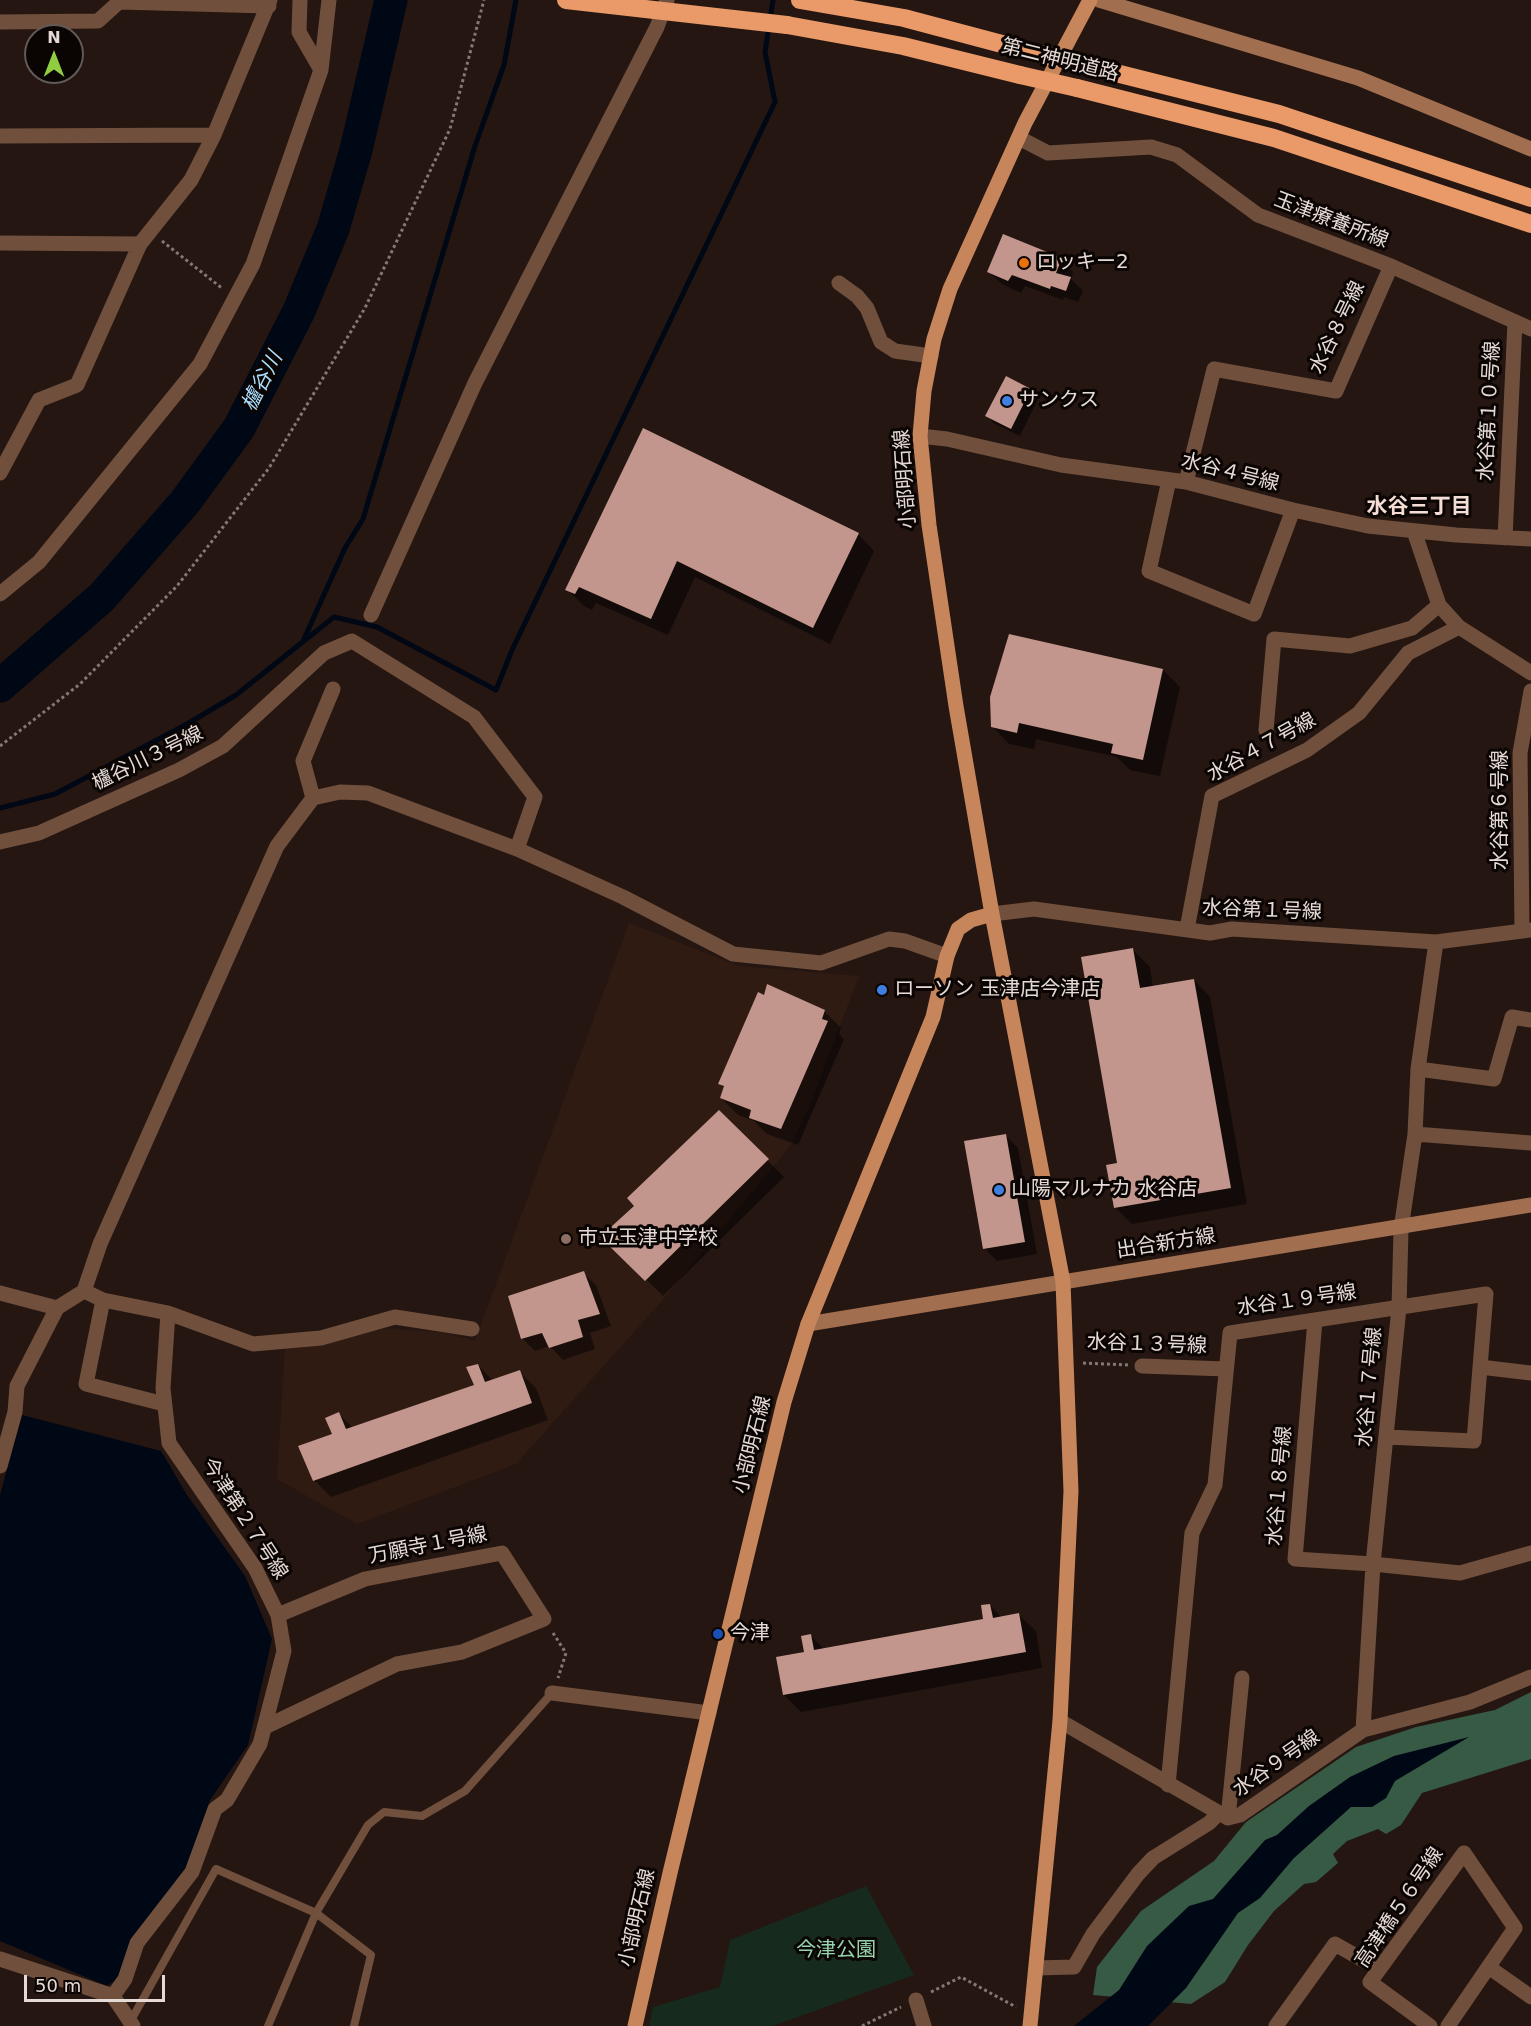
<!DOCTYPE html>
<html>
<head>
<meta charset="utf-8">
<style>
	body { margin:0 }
	#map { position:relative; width:1531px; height:2026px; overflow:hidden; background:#251611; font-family:"DejaVu Sans",sans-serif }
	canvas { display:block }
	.north { position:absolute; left:24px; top:24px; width:60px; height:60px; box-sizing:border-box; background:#0a0503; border:2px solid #625a57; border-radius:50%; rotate:0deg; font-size:16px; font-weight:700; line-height:24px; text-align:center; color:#e5dad6 }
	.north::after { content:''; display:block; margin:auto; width:21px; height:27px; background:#91cd40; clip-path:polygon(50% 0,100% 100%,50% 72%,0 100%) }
	.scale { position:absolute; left:24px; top:1975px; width:141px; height:27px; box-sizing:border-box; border:3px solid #e5dad6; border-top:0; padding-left:8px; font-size:18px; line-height:21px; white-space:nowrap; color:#e5dad6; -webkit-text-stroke:4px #0a0503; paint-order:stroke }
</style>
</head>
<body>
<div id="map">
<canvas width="1531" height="2026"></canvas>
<div class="north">N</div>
<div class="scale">50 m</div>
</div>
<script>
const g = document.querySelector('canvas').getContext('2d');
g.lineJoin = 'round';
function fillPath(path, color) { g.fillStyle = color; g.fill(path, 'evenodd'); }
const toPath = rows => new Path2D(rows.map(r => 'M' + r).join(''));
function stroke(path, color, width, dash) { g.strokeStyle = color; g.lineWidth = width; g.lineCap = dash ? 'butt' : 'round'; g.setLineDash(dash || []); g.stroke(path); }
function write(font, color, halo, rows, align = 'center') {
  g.font = font + ' "DejaVu Sans","Noto Sans JP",sans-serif'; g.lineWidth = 6; g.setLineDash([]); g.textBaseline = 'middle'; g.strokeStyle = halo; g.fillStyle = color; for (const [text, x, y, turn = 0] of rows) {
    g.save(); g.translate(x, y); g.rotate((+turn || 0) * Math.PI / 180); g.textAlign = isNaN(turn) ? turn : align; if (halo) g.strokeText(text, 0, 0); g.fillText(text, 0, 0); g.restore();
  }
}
const built = toPath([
	[629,923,739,966,859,976,809,1107,791,1145,667,1295,516,1464,357,1524,277,1479,285,1348,336,1335,384,1329,440,1332,475,1341]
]);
const green = toPath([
	[866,1886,914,1975,773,2026,649,2026,653,2007,720,1987,730,1940]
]);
const forest = toPath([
	[1531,1692,1531,1759,1422,1793,1401,1825,1386,1834,1378,1829,1347,1841,1333,1854,1338,1863,1316,1882,1304,1884,1274,1911,1248,1945,1225,1982,1191,2004,1093,1995,1097,1967,1141,1911,1214,1861,1246,1822,1356,1747,1416,1727,1495,1710]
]);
const water = toPath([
	[22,1415,161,1451,187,1495,245,1576,272,1639,248,1745,210,1800,184,1876,121,1976,107,1986,0,1941,0,1495],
	[1469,1737,1395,1781,1386,1798,1372,1807,1351,1807,1294,1858,1260,1898,1238,1913,1186,1988,1148,2026,1074,2026,1119,1990,1147,1946,1189,1906,1213,1899,1265,1840,1277,1835,1309,1806,1350,1777,1394,1756]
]);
const shadow = toPath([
	[1061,260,1073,272,1071,279,1083,291,1078,302,1064,297,1063,300,1025,286,1021,293,1002,284,989,272],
	[1006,378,1030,391,1038,399,1020,436,995,424,987,416],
	[643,430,858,534,874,551,830,644,695,577,668,635,596,603,592,610,584,606,567,589],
	[1163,670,1180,687,1160,776,1130,770,1117,757,1036,739,1034,749,1009,744,992,726],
	[1133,950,1150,967,1153,987,1194,980,1210,997,1247,1204,1132,1224,1115,1207],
	[824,1011,841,1028,839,1034,844,1039,798,1145,767,1134,754,1121,738,1115,721,1098,724,1088,719,1083],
	[719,1112,784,1177,663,1296,603,1237,636,1207],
	[1006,1136,1018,1148,1037,1254,997,1261,985,1249,966,1142],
	[583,1273,596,1285,611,1326,590,1333,595,1349,563,1360,550,1346,535,1351,522,1338],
	[478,1365,493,1381,519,1372,536,1388,548,1420,331,1497,314,1480,334,1435,339,1414,353,1428,476,1386],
	[990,1605,1002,1618,1019,1615,1036,1631,1042,1668,801,1712,784,1695,805,1653,810,1635,824,1649,985,1620]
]);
const stream = toPath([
	[304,639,345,548,363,519,475,146,504,65,516,0],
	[0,808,55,794,187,724,236,695,334,617,377,627,496,690,512,650,775,102,765,52,773,0]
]);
const river = toPath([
	[0,686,102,597,185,502,239,428,299,311,333,229,356,150,391,0]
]);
const building = toPath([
	[1003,234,1062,258,1056,273,1071,277,1066,291,1051,286,1050,289,1012,275,1008,281,987,272],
	[1006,376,1031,389,1011,429,985,416],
	[643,428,859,533,813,628,677,561,651,619,579,587,575,594,565,590],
	[1009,634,1163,669,1143,760,1111,753,1113,744,1019,723,1017,733,991,727,990,697],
	[1133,948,1140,988,1194,979,1231,1188,1114,1208,1106,1165,1117,1163,1081,957],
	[767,984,825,1010,822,1019,828,1021,781,1129,749,1118,751,1110,720,1098,724,1086,718,1084,758,992,764,995],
	[719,1110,769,1159,645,1281,600,1237,634,1206,627,1198],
	[1006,1134,1025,1242,983,1249,964,1141],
	[584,1271,600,1314,578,1320,583,1337,549,1348,542,1333,521,1339,508,1296],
	[478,1364,485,1382,520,1370,532,1403,313,1481,298,1446,332,1434,325,1418,339,1412,346,1429,474,1385,466,1367],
	[990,1604,993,1618,1019,1613,1026,1652,783,1695,776,1657,804,1652,801,1636,811,1634,814,1650,983,1619,981,1605]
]);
const path = toPath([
	[162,241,223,289],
	[0,746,80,684,177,586,269,468,365,308,450,129,484,0],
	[1083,1363,1128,1365],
	[553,1633,566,1653,558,1678],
	[931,1992,961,1977,1016,2007],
	[862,2026,901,2007]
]);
const lane = toPath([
	[130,2022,216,1869,316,1913,371,1955,354,2026],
	[268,2026,316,1913,368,1825,384,1812,422,1816,465,1791,552,1693]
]);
const street = toPath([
	[300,0,299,32,321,70],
	[0,22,98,21,119,2,269,6],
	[0,136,214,135],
	[1019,138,1048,153,1151,147,1177,155,1258,215,1391,266,1531,329],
	[0,243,140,244],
	[839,283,857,296,867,308,881,342,895,351,931,356],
	[920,436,947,439,1061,465,1186,482,1293,510,1368,526,1456,535,1531,539],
	[0,473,39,400,77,385,140,244,191,180,214,135,270,0],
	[1169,480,1149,571,1254,614,1293,510],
	[1186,482,1214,369,1336,391,1391,266],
	[1414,531,1439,605,1459,627,1531,673],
	[1505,538,1515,322],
	[0,594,39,562,200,364,253,264,321,70,329,0],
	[371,615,475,383,657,27,667,0],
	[1266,730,1274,639,1350,646,1412,628,1439,605],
	[313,798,303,761,333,689],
	[0,842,39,833,179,770,223,746,324,653,352,641,474,717,535,797,517,849],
	[992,914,1034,909,1210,933,1232,929,1436,942,1531,930],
	[1187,929,1212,796,1307,750,1359,713,1408,653,1459,627],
	[1522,930,1520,753,1531,691],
	[1418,1069,1494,1079,1512,1017,1531,1020],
	[1415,1134,1531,1143],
	[84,1291,100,1244,277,846,313,798,340,792,368,793,517,849,623,897,733,954,821,963,889,939,905,941,947,956],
	[84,1291,103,1300,168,1313,253,1344,321,1338,395,1317,472,1329],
	[0,1293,57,1308,84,1291],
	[103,1300,86,1384,164,1404],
	[1315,1320,1295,1559,1373,1564,1460,1573,1531,1553],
	[1142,1366,1226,1369],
	[1480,1367,1531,1373],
	[0,1466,15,1412,17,1386,57,1308],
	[552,1693,709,1713],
	[1060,1721,1228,1818,1240,1815,1363,1730,1470,1702,1531,1677],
	[265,1727,397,1664,462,1652,544,1619,502,1553,365,1579,278,1615],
	[1363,1730,1373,1564,1399,1308,1401,1229,1415,1134,1418,1069,1436,942],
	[1168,1785,1192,1533,1215,1485,1230,1333,1486,1294,1474,1441,1387,1437],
	[1228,1818,1242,1678],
	[0,1959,113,1996],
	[1036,1968,1074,1967,1093,1934,1138,1874,1153,1858,1209,1823,1219,1813],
	[1490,1968,1531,1997],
	[113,1996,125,1979,137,1943,192,1872,215,1809,227,1800,260,1744,284,1651,278,1615,255,1568,169,1443,163,1388,168,1313],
	[113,1996,133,2026],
	[916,2000,924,2026],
	[1276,2026,1335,1944,1379,1969],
	[1430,2026,1370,1982,1464,1853,1515,1928,1448,2026]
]);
const secondary = toPath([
	[1099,0,1358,78,1531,149],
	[808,1324,1531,1205]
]);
const primary = toPath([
	[635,2026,670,1873,784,1402,808,1324,933,1017,947,956,958,929,971,920,992,914],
	[1030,2026,1060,1721,1071,1491,1063,1282,992,914,956,706,929,525,920,436,924,391,934,339,950,289,1025,123,1090,0]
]);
const highway = toPath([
	[800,0,904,18,1032,52],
	[787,25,903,46,1020,75],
	[1088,66,1279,114,1531,198],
	[1077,88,1274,138,1531,224]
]);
const highwayBridge = toPath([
	[566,0,787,25],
	[1032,52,1088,66],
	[1020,75,1077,88]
]);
const markers = [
	[1024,263,6,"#e8710a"],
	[1007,401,6,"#3f7fe0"],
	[882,990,6,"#3f7fe0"],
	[999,1190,6,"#3f7fe0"],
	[566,1239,6,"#8d6e63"],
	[718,1634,6,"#1a4fb4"]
];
const streetNames = [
	["第二神明道路",1060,61,14],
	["玉津療養所線",1331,221,21],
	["水谷８号線",1338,328,-64],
	["水谷第１０号線",1490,411,-87],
	["水谷４号線",1230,473,14],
	["小部明石線",906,479,-94],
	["水谷４７号線",1262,748,-29],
	["櫨谷川３号線",148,759,-26],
	["水谷第６号線",1501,810,-90],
	["水谷第１号線",1262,911,2],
	["出合新方線",1166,1244,-9],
	["水谷１９号線",1297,1301,-8],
	["水谷１３号線",1147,1345,2],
	["水谷１７号線",1370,1387,-85],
	["小部明石線",753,1445,-76],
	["水谷１８号線",1280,1486,-85],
	["今津第２７号線",244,1519,57],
	["万願寺１号線",428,1546,-11],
	["水谷９号線",1277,1764,-35],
	["高津橋５６号線",1400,1908,-56],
	["小部明石線",638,1918,-77]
];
const poiNames = [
	["ロッキー2",1036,263],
	["サンクス",1019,401],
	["ローソン 玉津店今津店",894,990],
	["山陽マルナカ 水谷店",1011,1190],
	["市立玉津中学校",578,1239],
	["今津",730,1634]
];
const parkNames = [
	["今津公園",836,1951]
];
const waterNames = [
	["櫨谷川",263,382,-63]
];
const neighbourhoodNames = [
	["水谷三丁目",1419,508]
];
fillPath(built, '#301b13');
fillPath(green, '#162a1e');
fillPath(forest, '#365a44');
fillPath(water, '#000715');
fillPath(shadow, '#0007');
stroke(stream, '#000715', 5);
stroke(river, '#000715', 33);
fillPath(building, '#c2968c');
stroke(path, '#857874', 3, [3, 3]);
stroke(lane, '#70503d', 8);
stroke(street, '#70503d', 15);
stroke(secondary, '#a16e4f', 15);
stroke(primary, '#c7855c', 15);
stroke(highway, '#ea9a68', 18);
stroke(highwayBridge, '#ea9a68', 18);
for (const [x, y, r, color] of markers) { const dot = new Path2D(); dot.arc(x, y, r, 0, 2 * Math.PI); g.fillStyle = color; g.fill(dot); stroke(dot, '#0a0503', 2); }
write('20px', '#e5dad6', '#0a0503', streetNames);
write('20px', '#e5dad6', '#0a0503', poiNames, 'left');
write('20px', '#94d3ab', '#0a0503', parkNames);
write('italic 21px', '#abdefe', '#0a0503', waterNames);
write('bold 21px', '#f3ddd5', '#0a0503', neighbourhoodNames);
</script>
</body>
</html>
